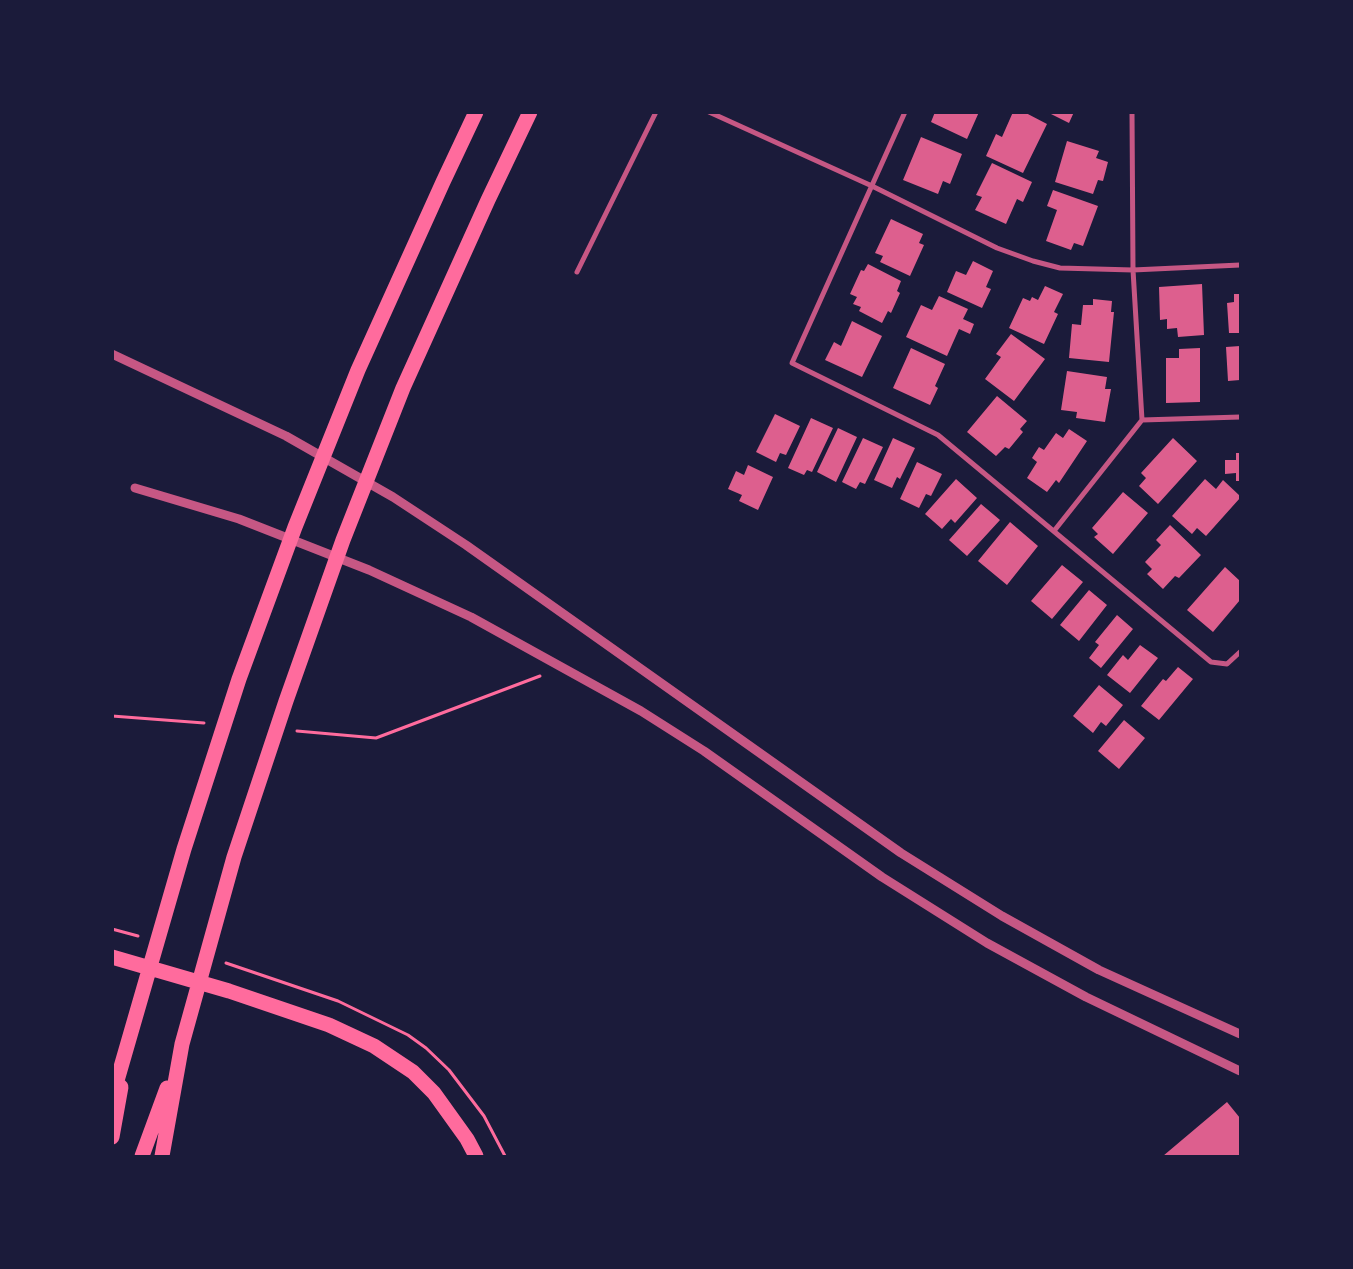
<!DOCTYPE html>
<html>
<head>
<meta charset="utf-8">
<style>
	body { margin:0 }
	#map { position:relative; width:1353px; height:1269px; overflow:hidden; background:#1b1b3a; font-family:Karla,sans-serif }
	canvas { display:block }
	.frame { position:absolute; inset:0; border:114px solid #1b1b3a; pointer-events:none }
</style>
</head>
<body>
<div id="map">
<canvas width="1353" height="1269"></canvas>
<div class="frame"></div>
</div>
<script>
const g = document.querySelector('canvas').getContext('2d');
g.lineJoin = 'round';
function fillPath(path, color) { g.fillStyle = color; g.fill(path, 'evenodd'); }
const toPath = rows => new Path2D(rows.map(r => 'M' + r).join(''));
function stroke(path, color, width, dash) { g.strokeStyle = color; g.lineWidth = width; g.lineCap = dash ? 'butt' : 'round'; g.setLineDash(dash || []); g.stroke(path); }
const building = toPath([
	[935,112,979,112,967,139,931,122],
	[1013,112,1024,112,1047,124,1023,173,986,156,996,134,1002,137],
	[1047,112,1074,112,1069,123],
	[921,137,962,154,950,184,943,181,938,194,903,180],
	[1067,141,1099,151,1096,158,1108,162,1103,181,1098,180,1093,194,1055,182],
	[992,163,1032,182,1023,202,1017,199,1006,224,975,210,982,197,976,195],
	[1053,190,1098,206,1083,246,1074,243,1071,250,1046,241,1057,210,1047,206],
	[891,219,923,234,919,243,924,245,910,276,880,262,883,256,875,253],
	[973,261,993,271,986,287,991,289,982,308,947,292,956,271,966,275],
	[868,264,901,281,897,291,900,293,891,313,888,311,882,323,859,311,861,307,853,304,857,297,850,294,861,270,864,271],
	[1202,284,1204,335,1178,337,1177,328,1167,329,1167,319,1160,320,1159,287],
	[1045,286,1063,294,1054,312,1058,314,1044,344,1009,328,1023,298,1030,301,1032,297,1038,300],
	[1234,294,1240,294,1240,333,1229,333,1227,303,1234,302],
	[939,296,968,309,963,319,974,324,970,334,959,329,947,356,906,337,921,305,932,310],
	[1093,299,1112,301,1111,312,1114,312,1109,362,1069,358,1072,324,1081,325,1083,305,1093,305],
	[852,321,882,336,862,377,825,360,834,342,841,346],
	[1011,334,1045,359,1014,401,985,379,1001,357,996,354],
	[1240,346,1240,380,1228,381,1226,347],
	[911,348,945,364,935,386,938,388,930,405,893,388],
	[1200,348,1200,402,1166,403,1166,358,1179,358,1179,349],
	[1067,371,1107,377,1105,389,1111,389,1105,422,1076,418,1077,412,1061,410],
	[997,396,1027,421,1020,429,1023,432,1009,449,1005,447,996,456,967,432],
	[775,414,800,426,786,455,780,453,776,462,756,452],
	[811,418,833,428,812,472,807,470,804,475,788,468],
	[838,428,857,437,836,482,817,472],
	[1069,429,1087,441,1059,483,1056,480,1047,492,1027,478,1037,462,1032,458,1039,447,1044,450,1056,433,1063,438],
	[863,438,883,447,865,484,860,482,856,489,842,482],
	[893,438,915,448,900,479,897,477,892,488,874,480],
	[1173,438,1197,461,1158,504,1139,486,1146,478,1141,473],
	[1236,453,1240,453,1240,481,1236,481,1236,473,1225,474,1225,460,1236,460],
	[917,462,942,474,931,496,926,494,919,508,900,499],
	[748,465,773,477,758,510,739,501,742,495,728,489,736,471,744,475],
	[956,479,977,498,955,523,951,519,942,529,925,514],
	[1205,479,1216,489,1223,480,1240,496,1240,498,1206,536,1197,528,1192,534,1172,516],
	[1123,492,1148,513,1113,554,1094,537,1098,534,1092,528],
	[981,504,1000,520,967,556,949,540],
	[1010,522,1038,546,1007,585,978,561],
	[1170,525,1201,555,1179,578,1175,576,1163,589,1147,574,1152,569,1145,562,1161,545,1156,540],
	[1062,565,1083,582,1052,619,1031,601],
	[1225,567,1240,581,1240,600,1213,632,1187,610],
	[1089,590,1107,605,1079,641,1060,625],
	[1117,615,1133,629,1101,668,1089,658,1099,645,1095,642],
	[1140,645,1158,658,1130,693,1107,675,1123,655,1128,660],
	[1178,667,1193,679,1159,720,1141,706,1163,679,1166,681],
	[1099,685,1123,705,1106,726,1101,722,1093,733,1073,716],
	[1124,720,1145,738,1119,769,1098,751],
	[1227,1102,1240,1118,1240,1156,1163,1156]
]);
const path = toPath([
	[112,716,204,723],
	[297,731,376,738,540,676],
	[112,929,138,936],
	[226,963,338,1001,408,1035,426,1048,449,1070,484,1116,505,1156]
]);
const minor = toPath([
	[709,112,872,186,997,248,1033,261,1060,268,1133,270,1240,265],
	[905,112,792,363,938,435,1211,662,1227,664,1240,652],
	[577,272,656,112],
	[1142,420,1240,417],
	[1054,531,1142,420,1133,270,1132,112]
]);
const tertiary = toPath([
	[112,354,286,436,393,497,466,545,901,853,1002,916,1099,970,1240,1034],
	[135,488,239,519,369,570,471,617,641,711,704,751,882,877,987,943,1086,997,1240,1071]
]);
const motorway = toPath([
	[112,957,229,991,329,1025,374,1046,413,1072,434,1093,467,1139,476,1156],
	[112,1098,184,849,239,679,295,527,358,370,443,182,476,112],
	[112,1137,121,1087],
	[142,1156,167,1088],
	[162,1156,182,1044,234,857,286,701,343,540,403,388,488,200,530,112]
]);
fillPath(building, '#dd5f8e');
stroke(path, '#ff6b9d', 3);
stroke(minor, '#c65784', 5);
stroke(tertiary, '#c65784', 9);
stroke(motorway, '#ff6b9d', 15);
</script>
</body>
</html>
